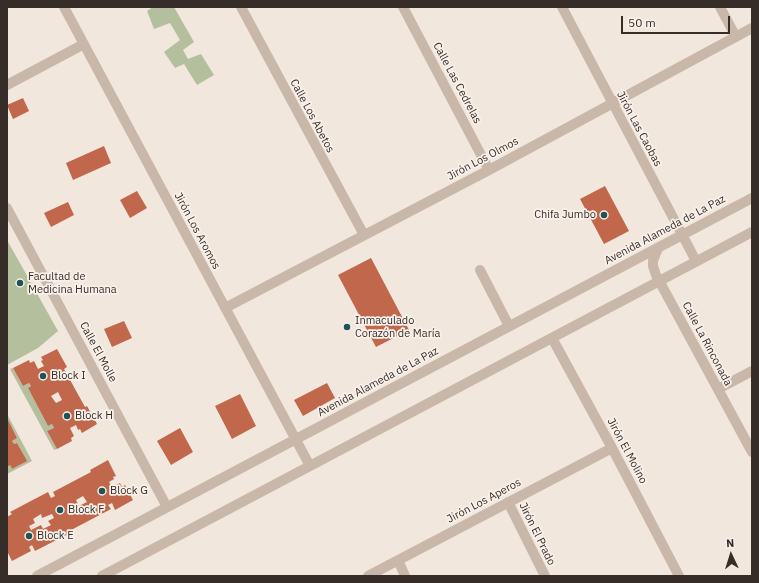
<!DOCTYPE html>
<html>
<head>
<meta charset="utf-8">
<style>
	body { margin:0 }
	#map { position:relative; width:759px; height:583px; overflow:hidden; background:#f1e7dd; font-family:"IBM Plex Sans",sans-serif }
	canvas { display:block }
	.frame { position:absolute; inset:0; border:8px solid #362d29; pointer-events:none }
	.north { position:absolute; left:711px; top:535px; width:40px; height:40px; -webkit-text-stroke:3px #f9f1e9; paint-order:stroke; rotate:356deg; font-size:11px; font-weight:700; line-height:16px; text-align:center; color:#362d29 }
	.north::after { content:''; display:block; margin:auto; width:14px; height:18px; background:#362d29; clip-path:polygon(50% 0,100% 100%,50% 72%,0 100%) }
	.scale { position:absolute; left:621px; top:16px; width:109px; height:18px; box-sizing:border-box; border:2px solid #362d29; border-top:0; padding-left:5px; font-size:12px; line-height:14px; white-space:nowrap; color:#362d29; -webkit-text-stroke:3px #f9f1e9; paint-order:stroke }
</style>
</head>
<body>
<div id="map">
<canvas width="759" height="583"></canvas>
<div class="frame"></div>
<div class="north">N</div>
<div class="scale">50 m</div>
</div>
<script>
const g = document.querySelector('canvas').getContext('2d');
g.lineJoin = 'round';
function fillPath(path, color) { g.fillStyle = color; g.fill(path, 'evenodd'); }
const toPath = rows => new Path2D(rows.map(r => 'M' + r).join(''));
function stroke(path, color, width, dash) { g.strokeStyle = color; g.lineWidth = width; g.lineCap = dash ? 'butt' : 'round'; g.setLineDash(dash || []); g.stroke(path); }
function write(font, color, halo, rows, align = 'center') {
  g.font = font + ' "IBM Plex Sans",sans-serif'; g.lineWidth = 3.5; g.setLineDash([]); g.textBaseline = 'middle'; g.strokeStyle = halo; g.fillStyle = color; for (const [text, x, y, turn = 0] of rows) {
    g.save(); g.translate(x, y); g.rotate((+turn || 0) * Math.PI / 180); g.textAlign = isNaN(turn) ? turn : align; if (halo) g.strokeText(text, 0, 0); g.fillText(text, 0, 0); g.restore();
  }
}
const green = toPath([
	[153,7,174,7,194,42,183,50,188,59,201,54,214,75,197,85,184,64,175,68,164,52,180,40,170,23,154,29,147,11],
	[7,240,58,331,38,348,7,365],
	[13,368,23,386,29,383,31,386,28,388,48,426,52,424,54,428,47,431,57,449,54,450,10,369],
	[7,414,32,461,7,474,7,467,10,465,12,469,26,461,17,443,14,444,12,441,17,438,7,418]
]);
const building = toPath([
	[23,98,29,111,13,119,7,105],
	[104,146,111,163,73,180,66,163],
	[605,186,629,231,604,244,580,199],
	[137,191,147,208,130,218,120,200],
	[68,202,74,215,51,227,44,213],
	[371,258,409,330,376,347,338,275],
	[124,321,132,338,112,347,104,329],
	[57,349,67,367,64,369,85,407,87,406,97,424,82,433,80,429,78,430,76,425,70,428,74,436,71,438,72,441,57,449,47,431,54,428,52,424,48,426,28,388,31,386,29,383,23,386,13,368,29,360,30,363,34,361,38,369,44,366,41,361,43,360,41,357],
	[58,392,62,400,56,403,51,396],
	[327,383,335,398,303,416,294,400],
	[240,394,256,426,232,439,215,406],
	[7,418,17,438,12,441,14,444,17,443,27,461,12,469,10,465,7,467],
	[180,428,193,452,171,465,157,441],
	[108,460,116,476,113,477,114,479,109,482,112,487,120,483,122,487,125,485,133,500,115,510,112,503,108,505,111,509,73,529,74,531,35,551,32,545,29,547,31,551,12,561,7,551,7,544,8,544,7,542,7,517,12,514,10,512,48,492,51,498,55,496,53,492,91,472,90,470],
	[83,496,87,502,79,506,76,500],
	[41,514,42,518,52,514,54,518,48,521,51,525,43,529,41,525,31,530,29,526,35,523,33,519]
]);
const minor = toPath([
	[64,7,310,466],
	[241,7,364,235],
	[403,7,489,170],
	[562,7,696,261],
	[720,7,736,37],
	[7,85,84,44],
	[7,208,167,507],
	[659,247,656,253,653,261,653,266,656,275,752,452],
	[480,270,509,326],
	[225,308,489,170,752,28],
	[552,338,612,448,679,576],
	[718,389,752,371],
	[508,502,545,576],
	[398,560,405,576],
	[37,576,752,198],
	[102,576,752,232],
	[368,576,612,448]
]);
const markers = [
	[604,215,4,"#205356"],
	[20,283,4,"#205356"],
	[347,327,4,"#205356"],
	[43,376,4,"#205356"],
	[67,416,4,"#205356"],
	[102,491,4,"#205356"],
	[60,510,4,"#205356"],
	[29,536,4,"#205356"]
];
const streetNames = [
	["Calle Las Cedrelas",457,83,62],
	["Calle Los Abetos",312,116,62],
	["Jirón Las Caobas",639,129,62],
	["Jirón Los Olmos",483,159,-28],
	["Avenida Alameda de La Paz",665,230,-28],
	["Jirón Los Aromos",197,231,62],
	["Calle La Rinconada",707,344,62],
	["Calle El Molle",98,352,62],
	["Avenida Alameda de La Paz",378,382,-28],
	["Jirón El Molino",627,451,62],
	["Jirón Los Aperos",484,501,-28],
	["Jirón El Prado",537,534,64]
];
const poiNames = [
	["Chifa Jumbo",596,215,"right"],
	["Facultad de",28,277],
	["Medicina Humana",28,290],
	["Inmaculado",355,321],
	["Corazón de María",355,334],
	["Block I",51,376],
	["Block H",75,416],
	["Block G",110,491],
	["Block F",68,510],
	["Block E",37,536]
];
fillPath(green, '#b4bf9d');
fillPath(building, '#c0674c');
stroke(minor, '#c9b7a9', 10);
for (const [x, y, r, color] of markers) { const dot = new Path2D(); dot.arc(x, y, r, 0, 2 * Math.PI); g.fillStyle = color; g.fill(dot); stroke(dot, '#f9f1e9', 1.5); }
write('11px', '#362d29', '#f9f1e9', streetNames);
write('11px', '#362d29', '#f9f1e9', poiNames, 'left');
</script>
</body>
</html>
